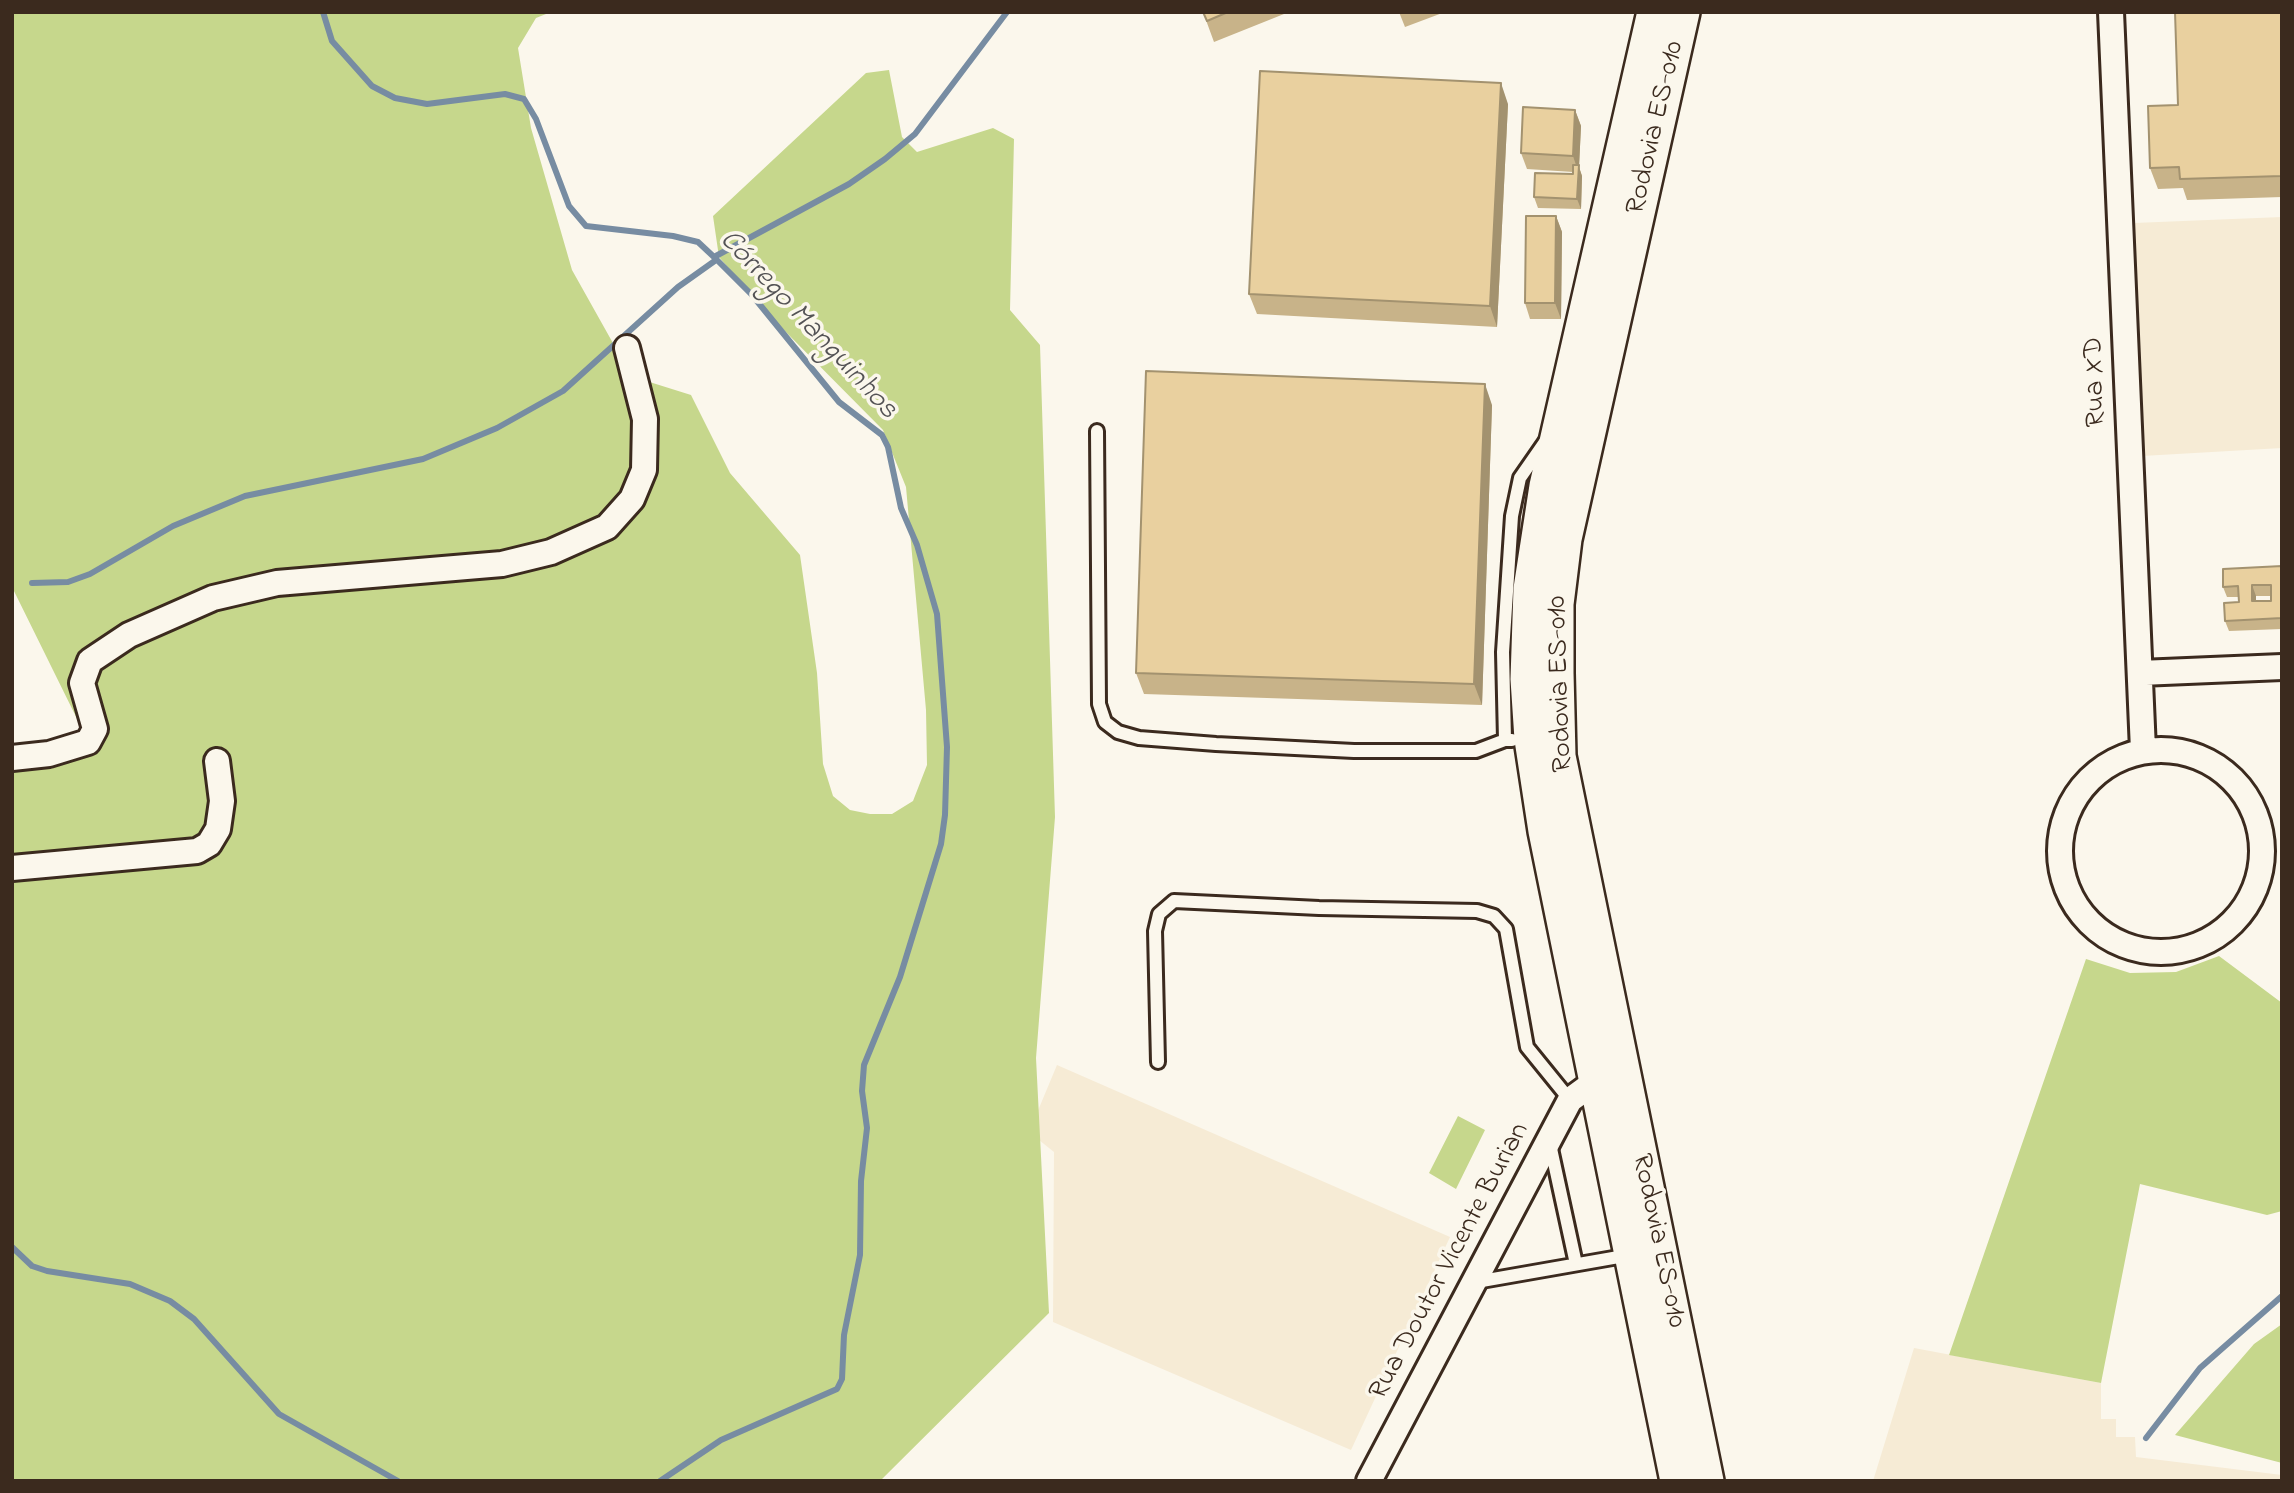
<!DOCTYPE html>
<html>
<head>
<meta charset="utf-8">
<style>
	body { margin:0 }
	#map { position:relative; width:2294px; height:1493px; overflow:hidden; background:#fbf7ec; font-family:"Indie Flower",sans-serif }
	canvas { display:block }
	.frame { position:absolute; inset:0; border:14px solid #3b2a1e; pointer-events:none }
</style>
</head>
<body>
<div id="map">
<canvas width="2294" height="1493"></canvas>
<div class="frame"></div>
</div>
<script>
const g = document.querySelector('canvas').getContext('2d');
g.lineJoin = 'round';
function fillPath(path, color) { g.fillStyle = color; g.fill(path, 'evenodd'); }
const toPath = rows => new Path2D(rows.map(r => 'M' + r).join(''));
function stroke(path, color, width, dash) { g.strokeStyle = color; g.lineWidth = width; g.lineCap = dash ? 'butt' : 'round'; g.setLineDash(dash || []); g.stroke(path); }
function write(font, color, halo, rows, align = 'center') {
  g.font = font + ' "Indie Flower",sans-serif'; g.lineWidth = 7; g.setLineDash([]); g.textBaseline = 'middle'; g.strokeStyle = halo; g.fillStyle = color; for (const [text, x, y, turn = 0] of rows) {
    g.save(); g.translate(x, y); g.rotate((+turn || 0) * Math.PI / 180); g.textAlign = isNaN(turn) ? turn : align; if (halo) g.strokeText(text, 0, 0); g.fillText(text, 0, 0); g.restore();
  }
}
const built = toPath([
	[2282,217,2282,448,2142,456,2134,223],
	[1057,1065,1450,1237,1351,1450,1053,1322,1054,1152,1029,1132],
	[1914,1348,2101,1383,2101,1419,2116,1419,2116,1437,2135,1437,2136,1457,2282,1475,2282,1481,1873,1481]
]);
const green = toPath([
	[12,12,551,12,536,18,518,48,531,128,572,270,623,361,640,379,691,395,730,473,800,555,817,673,823,764,833,796,850,810,870,814,892,814,913,801,927,765,926,710,906,487,883,430,770,316,719,257,713,216,866,73,889,70,902,137,917,152,993,128,1014,139,1010,310,1040,345,1055,817,1036,1058,1049,1313,880,1481,12,1481,12,748,87,739,12,587],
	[2219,956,2282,1003,2282,1211,2267,1215,2140,1184,2101,1383,1949,1355,2086,959,2130,973,2176,972],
	[1458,1116,1485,1130,1456,1189,1429,1173],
	[2282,1324,2282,1463,2175,1435,2254,1344]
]);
const stream = toPath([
	[323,12,332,41,372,86,395,98,427,104,505,94,524,99,536,119,569,206,586,226,673,236,698,242,714,257,752,295,839,402,882,435,888,447,901,508,917,545,937,614,947,747,945,815,941,844,900,977,864,1065,862,1091,867,1128,861,1181,860,1255,844,1335,842,1379,837,1389,721,1440,660,1481],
	[714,257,849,184,885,159,915,134,1007,12],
	[32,583,68,582,90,574,173,526,245,496,423,459,497,428,563,391,678,287,716,260],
	[12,1247,32,1266,47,1271,130,1284,170,1301,194,1319,279,1414,398,1481],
	[2146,1438,2200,1368,2282,1296]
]);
const service = toPath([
	[1097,431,1099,704,1105,722,1118,732,1139,738,1216,744,1354,751,1476,751,1505,740],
	[1512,740,1505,740,1503,652,1512,516,1520,478,1545,442],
	[1158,1062,1155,931,1159,914,1174,901,1319,908,1477,911,1494,916,1506,929,1527,1047,1570,1100],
	[1550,1144,1576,1264],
	[1476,1282,1630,1255]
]);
const minor = toPath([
	[2111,12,2143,750],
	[2140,673,2282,667],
	'2060 851a101 101 0 1 1 202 0a101 101 0 1 1-202 0Z',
	[12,758,49,754,88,742,95,729,82,683,90,661,129,635,213,598,277,583,502,564,551,552,607,527,632,499,644,470,645,419,627,348],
	[12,868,197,851,209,844,218,829,222,801,217,761],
	[1369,1481,1570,1100,1596,1081]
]);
const secondary = toPath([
	[1654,12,1546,486,1530,589,1527,679,1531,739,1545,831,1677,1481],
	[1683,12,1565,539,1557,604,1557,673,1559,756,1707,1481]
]);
const wall = toPath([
	[1203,12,1289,12,1214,42],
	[1399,12,1445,12,1405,27],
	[2282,12,2282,197,2187,200,2183,188,2158,189,2150,168,2178,105],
	[1508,104,1497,327,1257,314,1249,294],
	[1575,110,1581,126,1579,167,1582,176,1581,209,1538,208,1534,197,1573,174,1573,172,1527,169,1521,153],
	[1556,216,1562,232,1561,319,1530,319,1525,303],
	[1492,405,1482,705,1144,694,1136,673],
	[2282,566,2282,629,2229,631,2225,621,2239,602,2239,597,2227,597,2223,587],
	[2256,596,2271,596,2271,601,2256,601]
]);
const shadedWall = toPath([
	[1501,83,1508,104,1497,327,1490,306],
	[1575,110,1581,126,1579,167,1582,176,1581,209,1577,199,1578,171,1573,156],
	[1556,216,1562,232,1561,319,1555,303],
	[1485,384,1492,405,1482,705,1474,684],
	[2252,585,2256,596,2256,612,2252,601]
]);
const building = toPath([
	[1203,12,1228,12,1207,21,1203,12],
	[2175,12,2282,12,2282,176,2180,179,2179,167,2150,168,2148,106,2178,105,2175,12],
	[1260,71,1501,83,1490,306,1249,294,1260,71],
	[1523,107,1575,110,1573,156,1521,153,1523,107],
	[1573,165,1579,165,1577,199,1534,197,1535,173,1573,174,1573,165],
	[1526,216,1556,216,1555,303,1525,303,1526,216],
	[1146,371,1485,384,1474,684,1136,673,1146,371],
	[2282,566,2282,618,2225,621,2224,603,2239,602,2238,586,2223,587,2223,569,2282,566],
	[2252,585,2271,585,2271,601,2252,601,2252,585]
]);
const streetNames = [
	["Rodovia ES-010",1657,128,-77],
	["Rua XD",2097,382,-92],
	["Rodovia ES-010",1562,684,-92],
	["Rodovia ES-010",1657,1241,78],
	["Rua Doutor Vicente Burian",1451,1262,-62]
];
const waterNames = [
	["Córrego Manguinhos",807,326,47]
];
fillPath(built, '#f6ebd5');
fillPath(green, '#c6d78c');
stroke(stream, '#778ca2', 6);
stroke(service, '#3b2a1e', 18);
stroke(minor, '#3b2a1e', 30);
stroke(secondary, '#3b2a1e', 38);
stroke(service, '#fbf7ec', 12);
stroke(minor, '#fbf7ec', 24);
stroke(secondary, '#fbf7ec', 33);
fillPath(wall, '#c8b389');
fillPath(shadedWall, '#a3926f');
fillPath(building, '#e9d09f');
stroke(building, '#a3926f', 2);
write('28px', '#3b2a1e', '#fbf7ec', streetNames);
write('italic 30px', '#545355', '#fbf7ec', waterNames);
</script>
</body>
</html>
